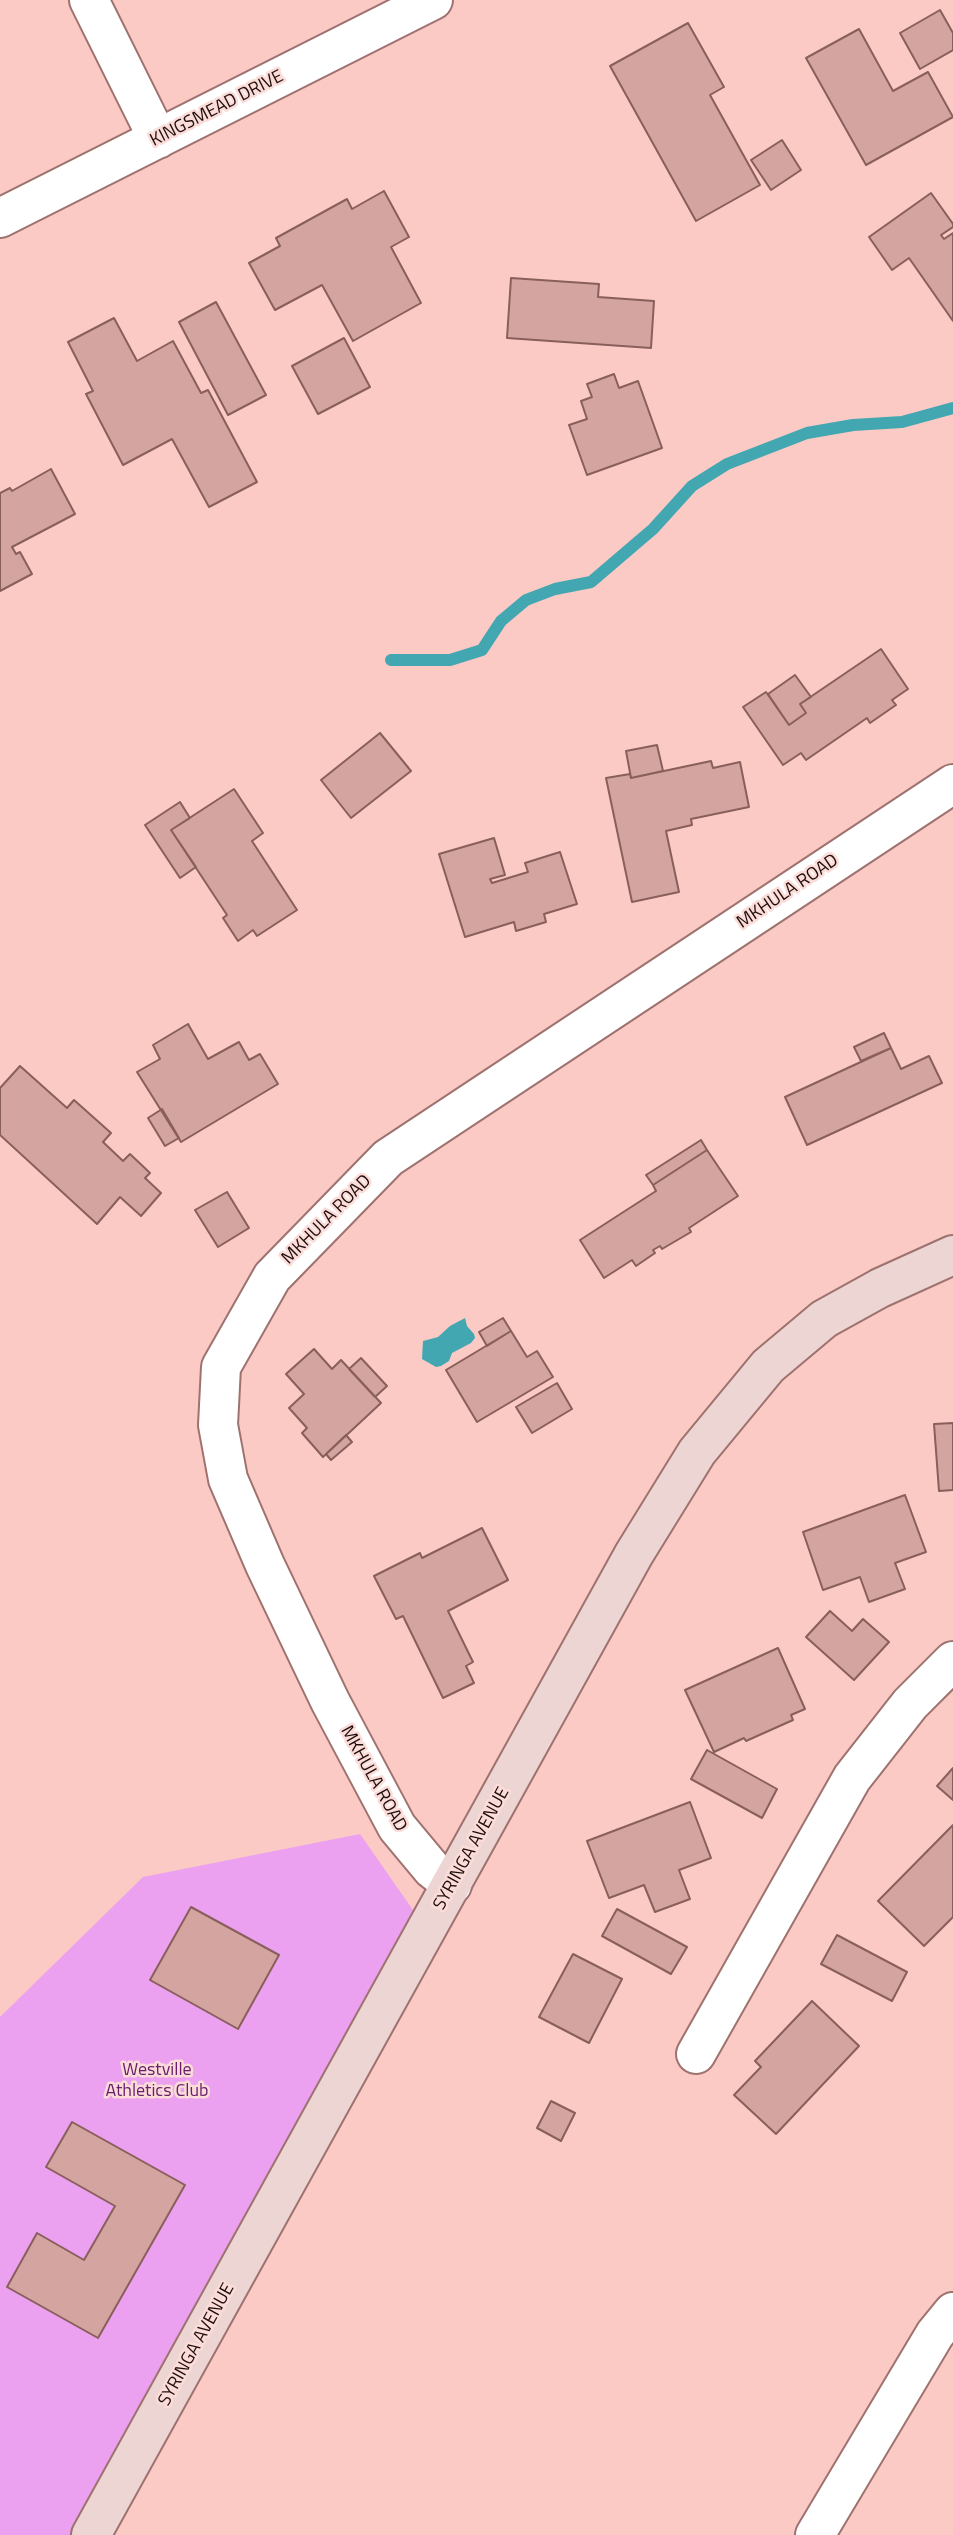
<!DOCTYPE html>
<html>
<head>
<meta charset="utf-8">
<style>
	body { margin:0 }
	canvas { display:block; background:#fbcac5 }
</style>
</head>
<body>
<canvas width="953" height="2535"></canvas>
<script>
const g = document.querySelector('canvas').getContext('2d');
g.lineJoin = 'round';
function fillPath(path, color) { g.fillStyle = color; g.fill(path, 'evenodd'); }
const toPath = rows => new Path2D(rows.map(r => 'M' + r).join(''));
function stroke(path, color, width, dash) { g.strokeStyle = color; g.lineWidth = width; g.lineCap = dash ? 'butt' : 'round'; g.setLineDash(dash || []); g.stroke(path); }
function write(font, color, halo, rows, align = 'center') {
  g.font = font + ' "Titillium Web",sans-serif'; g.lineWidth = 5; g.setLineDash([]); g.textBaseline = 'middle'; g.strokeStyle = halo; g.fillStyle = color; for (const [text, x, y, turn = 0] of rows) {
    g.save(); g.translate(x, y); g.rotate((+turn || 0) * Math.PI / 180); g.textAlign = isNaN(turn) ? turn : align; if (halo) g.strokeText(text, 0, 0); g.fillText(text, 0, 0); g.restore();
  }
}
const green = toPath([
	[360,1834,422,1923,87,2535,0,2535,0,2017,143,1877]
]);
const water = toPath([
	[465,1318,467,1326,474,1334,475,1338,471,1343,452,1353,449,1361,441,1366,436,1367,422,1359,423,1341,438,1337,450,1326]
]);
const stream = toPath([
	[391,660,450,660,482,650,501,621,526,600,555,589,591,582,653,529,692,486,727,464,807,433,853,425,902,422,953,408]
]);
const building = toPath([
	[940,10,953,33,953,50,920,69,900,33,940,10],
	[688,23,724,87,710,95,760,185,696,221,610,66,688,23],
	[859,29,893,91,928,72,953,117,866,165,806,58,859,29],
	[782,140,801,170,771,190,751,160,782,140],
	[384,191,409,237,391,247,421,303,353,341,322,285,275,310,249,263,280,246,276,238,347,199,352,209,384,191],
	[931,193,953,224,953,227,941,235,944,239,953,233,953,321,909,258,892,270,869,237,931,193],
	[511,278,599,284,598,297,654,301,651,348,507,338,511,278],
	[216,302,266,395,228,415,179,322,216,302],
	[114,318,137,361,173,341,201,393,208,390,257,482,209,507,172,439,123,465,86,394,93,391,68,342,114,318],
	[344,338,370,387,318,414,292,366,344,338],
	[614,374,619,388,638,381,662,448,587,475,569,425,587,419,581,401,592,397,587,384,614,374],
	[51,469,75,514,12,547,16,554,20,552,32,574,0,591,0,493,10,488,12,491,51,469],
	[881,649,908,689,892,700,896,705,870,723,867,718,806,760,801,753,783,765,743,707,766,692,789,725,806,713,800,704,881,649],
	[795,675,811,697,800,704,806,713,789,725,768,694,795,675],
	[380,733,411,771,351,818,321,780,380,733],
	[657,745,663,771,631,778,626,751,657,745],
	[711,761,713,768,740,762,749,807,691,819,692,825,666,831,679,892,632,902,606,778,630,774,631,778,711,761],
	[234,789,263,833,252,841,297,910,257,936,253,930,238,941,223,918,227,915,171,830,234,789],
	[180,802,190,818,171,830,196,867,180,878,145,825,180,802],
	[494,838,505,875,490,879,492,883,528,872,525,863,560,852,577,904,544,914,546,922,516,931,514,922,465,937,439,854,494,838],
	[188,1024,208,1059,239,1042,249,1060,260,1054,278,1084,181,1142,137,1072,160,1059,153,1045,188,1024],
	[884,1033,891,1048,861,1061,854,1047,884,1033],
	[891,1048,901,1069,929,1056,942,1083,807,1145,785,1097,891,1048],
	[20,1066,67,1108,74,1100,111,1133,103,1142,123,1161,130,1154,150,1173,145,1178,161,1193,141,1216,120,1197,97,1224,0,1135,0,1088,20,1066],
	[162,1109,179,1138,165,1146,148,1118,162,1109],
	[701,1140,707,1150,653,1185,646,1175,701,1140],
	[707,1150,738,1196,689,1228,691,1232,662,1249,660,1246,653,1250,655,1253,636,1266,632,1260,604,1278,580,1240,656,1191,653,1185,707,1150],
	[227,1192,249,1228,218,1247,195,1210,227,1192],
	[503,1318,511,1331,487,1346,479,1332,503,1318],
	[511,1331,527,1357,537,1351,553,1377,477,1422,446,1370,511,1331],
	[314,1349,332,1369,341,1360,381,1403,323,1457,302,1433,307,1428,289,1408,304,1394,286,1374,314,1349],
	[361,1358,387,1386,375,1397,349,1369,361,1358],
	[557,1383,572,1409,532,1433,516,1407,557,1383],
	[953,1423,953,1490,939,1491,934,1424,953,1423],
	[346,1435,352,1442,331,1460,326,1454,346,1435],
	[905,1495,926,1552,895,1563,905,1589,869,1602,860,1577,823,1590,803,1532,905,1495],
	[482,1528,508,1580,448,1611,473,1662,466,1666,474,1683,443,1698,403,1616,396,1619,374,1576,420,1553,422,1558,482,1528],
	[830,1611,852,1631,863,1619,889,1642,854,1680,806,1637,830,1611],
	[778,1648,805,1709,791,1715,793,1720,746,1741,744,1738,714,1752,685,1690,778,1648],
	[707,1750,777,1789,762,1818,691,1779,707,1750],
	[953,1768,953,1800,937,1786,953,1768],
	[690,1802,711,1858,679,1870,690,1899,655,1912,644,1885,609,1898,587,1841,690,1802],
	[953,1825,953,1917,924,1946,878,1901,953,1825],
	[191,1907,279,1955,238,2029,150,1980,191,1907],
	[617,1909,687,1947,671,1974,602,1936,617,1909],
	[837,1935,907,1972,892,2001,821,1964,837,1935],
	[573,1954,622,1979,589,2043,539,2017,573,1954],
	[812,2001,859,2046,776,2134,734,2095,761,2067,755,2061,812,2001],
	[551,2101,575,2113,561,2141,537,2128,551,2101],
	[72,2122,185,2185,98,2338,7,2287,37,2233,84,2260,115,2206,46,2167,72,2122]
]);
const street = toPath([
	[89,0,158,139],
	[0,218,433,0],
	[452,1885,432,1869,397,1827,330,1701,265,1565,228,1479,218,1425,221,1367,272,1277,388,1158,953,784],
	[696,2054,852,1778,910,1704,953,1661],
	[815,2535,935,2334,953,2312]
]);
const secondary = toPath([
	[91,2535,634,1554,697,1452,768,1366,824,1319,880,1288,953,1255]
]);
const streetNames = [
	["KINGSMEAD DRIVE",217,109,-27],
	["MKHULA ROAD",788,892,-34],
	["MKHULA ROAD",327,1220,-45],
	["MKHULA ROAD",373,1779,61],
	["SYRINGA AVENUE",472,1849,-61],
	["SYRINGA AVENUE",197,2345,-61]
];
const parkNames = [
	["Westville",157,2071],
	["Athletics Club",157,2092]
];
fillPath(green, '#eba1f0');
fillPath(water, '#43a7b1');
stroke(stream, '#43a7b1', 12);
fillPath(building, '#d4a5a0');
stroke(building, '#895f5b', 2);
stroke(street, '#9e726e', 42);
stroke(secondary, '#9e726e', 42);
stroke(street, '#fff', 38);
stroke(secondary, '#edd5d4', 38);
write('18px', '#1d0d0c', '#fbdcd9', streetNames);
write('18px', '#681d6e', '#fbdcd9', parkNames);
</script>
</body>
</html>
